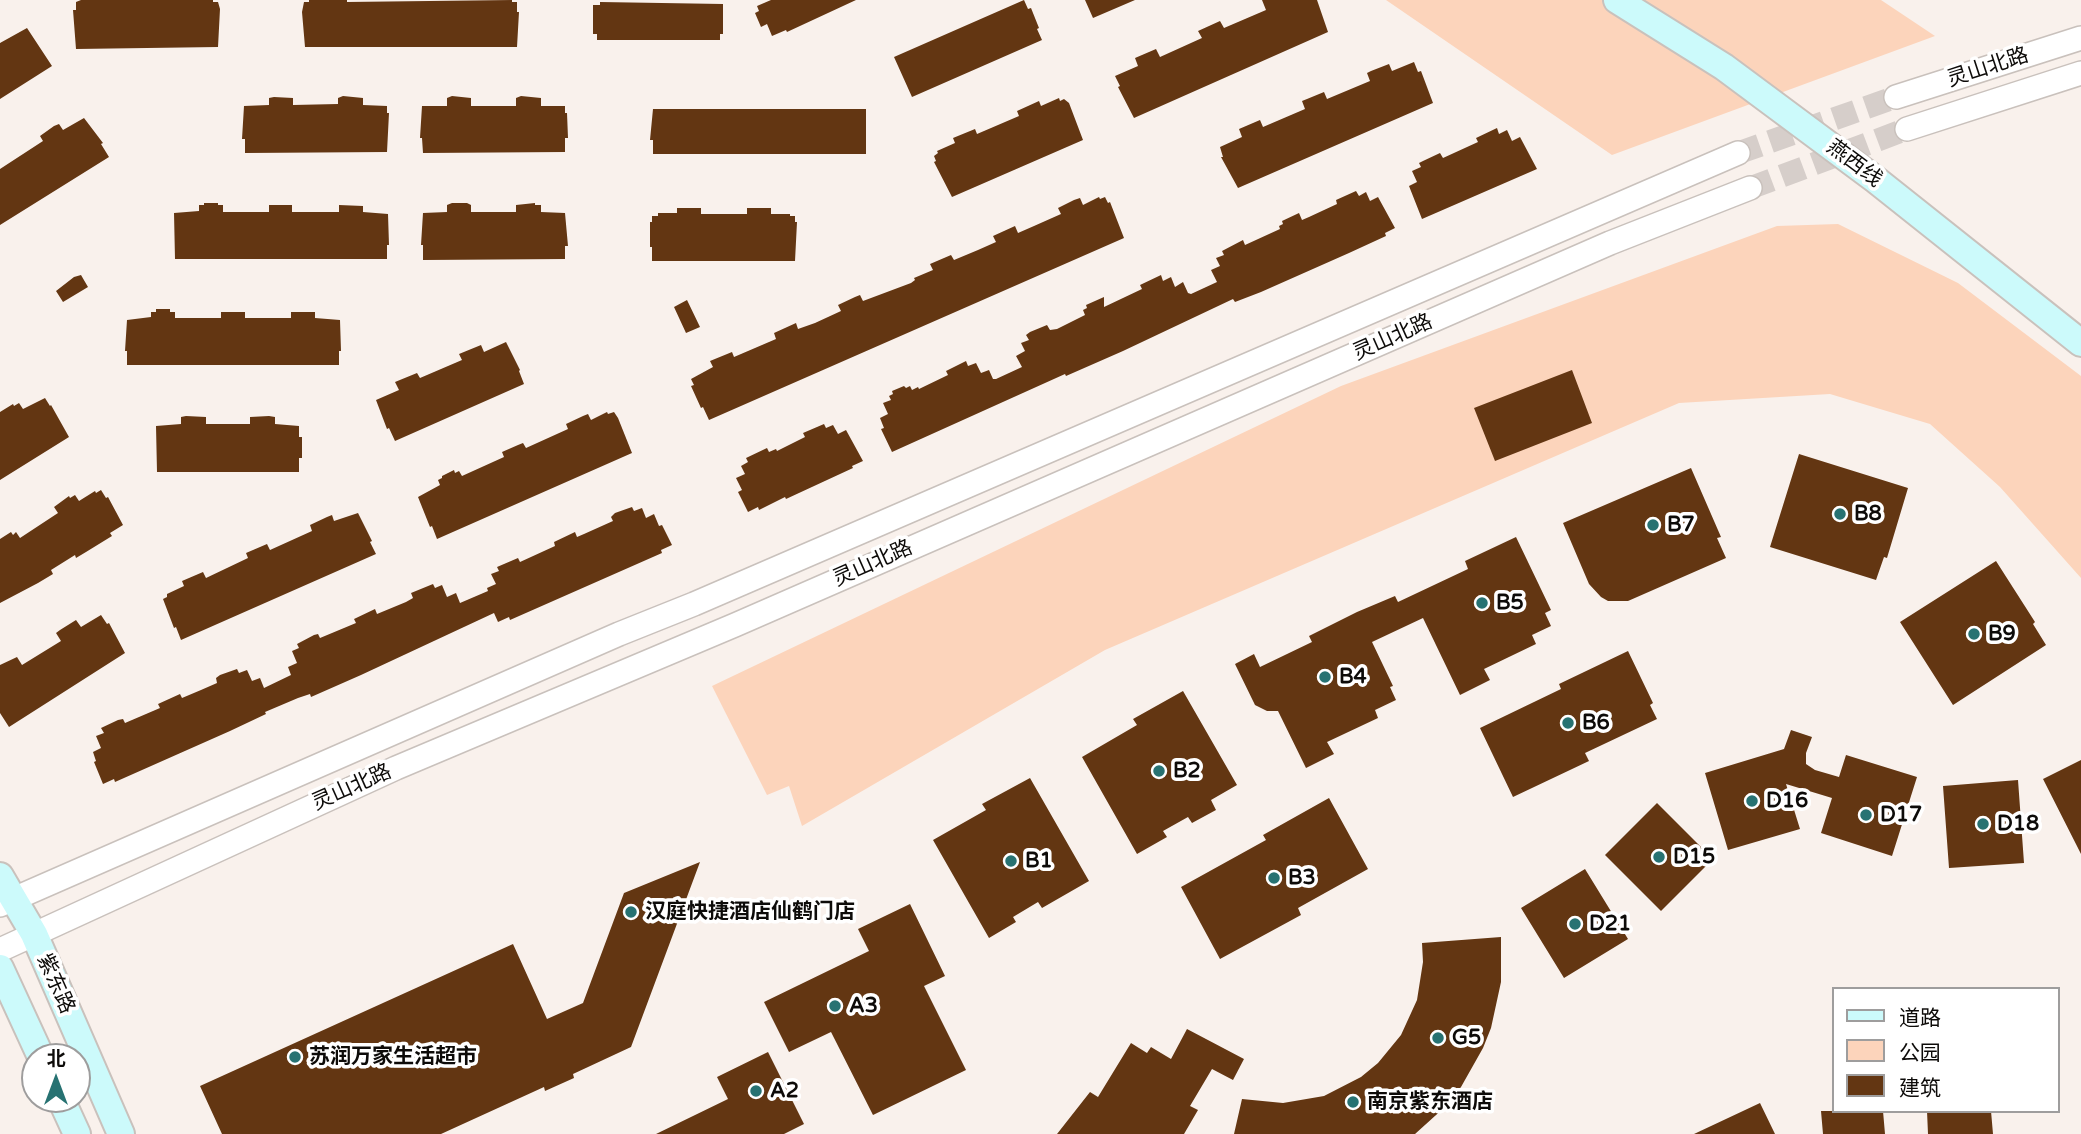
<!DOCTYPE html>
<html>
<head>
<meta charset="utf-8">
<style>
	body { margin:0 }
	#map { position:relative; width:2081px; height:1134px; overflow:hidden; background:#f9f1ec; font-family:"Varela Round","Noto Sans SC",sans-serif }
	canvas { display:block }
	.legend { position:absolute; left:1832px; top:987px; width:228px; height:126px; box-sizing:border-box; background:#fff; border:2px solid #9e9d9d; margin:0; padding:9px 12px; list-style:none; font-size:21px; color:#0d0b09 }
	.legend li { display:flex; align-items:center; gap:14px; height:35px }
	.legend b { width:35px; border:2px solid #9e9d9d }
	.north { position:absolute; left:21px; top:1043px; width:70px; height:70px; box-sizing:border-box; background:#fff; border:2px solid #9e9d9d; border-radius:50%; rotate:0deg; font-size:19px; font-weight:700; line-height:28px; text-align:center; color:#0d0b09 }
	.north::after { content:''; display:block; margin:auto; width:24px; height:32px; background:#277272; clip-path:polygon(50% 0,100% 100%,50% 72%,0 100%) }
</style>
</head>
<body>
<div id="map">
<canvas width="2081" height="1134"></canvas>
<ul class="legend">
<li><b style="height:9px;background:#ccfafb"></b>道路</li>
<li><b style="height:19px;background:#fcd4bb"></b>公园</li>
<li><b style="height:19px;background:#633612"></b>建筑</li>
</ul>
<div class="north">北</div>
</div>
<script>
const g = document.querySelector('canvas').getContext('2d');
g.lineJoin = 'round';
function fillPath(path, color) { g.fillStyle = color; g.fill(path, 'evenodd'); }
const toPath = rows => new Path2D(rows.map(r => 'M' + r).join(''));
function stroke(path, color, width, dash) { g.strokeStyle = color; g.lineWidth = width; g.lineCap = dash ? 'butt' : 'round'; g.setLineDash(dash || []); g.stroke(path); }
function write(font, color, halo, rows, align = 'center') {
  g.font = font + ' "Varela Round","Noto Sans SC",sans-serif'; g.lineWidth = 7; g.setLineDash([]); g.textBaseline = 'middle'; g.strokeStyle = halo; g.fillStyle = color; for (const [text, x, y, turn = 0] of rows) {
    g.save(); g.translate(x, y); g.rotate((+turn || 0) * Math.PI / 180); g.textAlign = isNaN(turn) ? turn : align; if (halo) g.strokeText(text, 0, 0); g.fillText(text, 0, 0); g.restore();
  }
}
const green = toPath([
	[1386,0,1881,0,1935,36,1612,155],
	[1838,224,1958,283,2081,376,2081,578,2000,487,1930,424,1830,394,1679,403,1105,650,802,826,789,786,767,795,712,686,1341,386,1777,226]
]);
const building = toPath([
	[81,0,213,0,213,2,218,2,220,9,218,47,76,49,73,10,76,10,76,2],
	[309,0,347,0,347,2,512,0,512,2,517,2,517,12,519,12,517,47,305,47,302,12,304,2,309,2],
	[771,0,856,0,787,32,786,30,772,36,767,24,761,27,755,13,759,11,757,6],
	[1024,0,1028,9,1031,8,1039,28,1037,29,1042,40,912,97,894,57],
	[1085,0,1135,0,1093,18],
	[1262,0,1317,0,1328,32,1134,118,1118,87,1120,86,1115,76,1138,66,1135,58,1156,49,1160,57,1202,38,1198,31,1220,21,1224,28,1266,10],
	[600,2,723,4,723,34,720,34,720,40,597,40,597,34,593,34,593,5,600,5],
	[27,28,52,66,0,99,0,43],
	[1414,62,1418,72,1421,71,1433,103,1238,188,1221,157,1223,157,1220,147,1242,137,1239,129,1260,120,1263,127,1305,109,1302,101,1307,99,1324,92,1327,99,1370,81,1367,73,1371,71,1389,64,1392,71],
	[343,96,363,98,363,105,387,106,387,113,389,113,387,152,245,153,245,139,242,139,244,106,269,105,269,98,274,97,293,98,293,105,338,104,338,98],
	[452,96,471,98,471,106,516,106,516,98,521,96,541,98,541,106,565,106,565,113,567,113,568,138,565,138,565,152,423,153,422,138,420,138,422,106,447,106,447,98],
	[1059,98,1060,101,1064,99,1069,103,1083,140,952,197,934,162,936,161,934,156,938,153,937,151,955,143,953,138,975,129,977,134,1019,116,1017,111,1039,101,1041,106],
	[653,109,866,109,866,154,653,154,653,140,650,140],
	[84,118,103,143,101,144,109,157,0,225,0,169,43,141,40,136,54,126,59,124,63,130],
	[1497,128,1499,134,1507,130,1512,141,1520,137,1537,169,1422,219,1409,186,1417,182,1412,171,1421,167,1419,163,1423,161,1440,153,1443,158,1478,142,1476,138],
	[1356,191,1359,196,1366,192,1370,201,1378,197,1395,228,1385,233,1386,236,1349,253,1261,292,1235,302,1233,299,1123,351,1066,376,1065,374,892,452,881,429,884,428,880,418,888,414,883,403,891,400,889,396,893,394,892,391,904,386,906,388,910,386,912,390,918,387,919,389,948,375,946,371,966,361,968,366,976,363,981,373,989,370,993,379,996,379,1022,367,1016,356,1025,351,1021,343,1029,340,1026,335,1030,332,1047,325,1050,330,1057,329,1085,315,1083,310,1087,308,1086,305,1104,297,1104,307,1142,289,1140,285,1161,275,1163,281,1171,277,1175,287,1183,282,1188,293,1191,294,1217,282,1211,270,1220,266,1216,258,1224,255,1222,251,1243,240,1245,245,1280,229,1279,226,1283,224,1282,221,1299,213,1302,220,1309,217,1337,204,1336,200],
	[1099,197,1100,199,1105,197,1108,203,1110,202,1124,238,709,420,703,407,701,408,691,386,694,385,691,379,713,367,710,361,732,352,734,357,776,339,774,333,796,323,798,329,815,323,841,311,838,305,855,297,860,295,863,301,911,283,915,280,914,278,933,270,930,264,951,255,954,260,978,250,996,242,993,236,1015,226,1018,233,1034,226,1061,214,1058,208,1074,200,1080,198,1083,205],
	[204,203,218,203,218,205,223,205,223,212,269,212,269,205,292,205,292,212,339,212,339,205,363,206,363,212,388,214,389,245,387,245,387,259,175,259,174,213,199,211,199,205,204,205],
	[452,203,467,203,471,205,471,212,516,212,516,205,535,203,535,205,541,205,541,212,565,213,568,246,565,246,565,259,423,260,423,245,421,245,423,213,447,212,447,205],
	[677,208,701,208,701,214,747,214,747,208,771,208,771,214,790,214,790,216,795,216,795,222,797,222,795,261,652,261,652,247,650,247,650,222,652,222,652,216,658,216,658,213,677,213],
	[81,275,88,287,63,302,56,291,74,277],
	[687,300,700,327,686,333,674,307],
	[156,309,170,309,170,312,175,312,175,318,221,318,221,312,245,312,245,318,291,318,291,312,315,312,315,318,340,320,341,351,339,351,339,365,127,365,127,351,125,351,127,320,151,317,151,312,156,312],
	[506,342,520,370,519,371,524,384,395,441,389,428,387,429,376,400,399,390,395,382,417,373,420,378,462,360,459,354,481,345,484,352],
	[1572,370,1592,423,1495,461,1474,408],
	[45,398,50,406,51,405,69,437,0,480,0,412,13,404,14,406,19,403,23,409],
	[607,412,608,414,614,412,618,418,632,453,437,539,432,526,430,527,418,497,440,485,438,480,442,478,442,476,454,470,455,473,459,471,462,476,504,457,502,452,518,445,523,443,526,448,568,429,566,424,583,416,588,414,591,420],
	[186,416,206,417,206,424,250,424,250,417,269,416,275,417,275,424,299,426,299,437,302,437,302,458,299,458,299,472,157,472,156,426,181,424,181,417],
	[824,424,826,428,833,425,838,434,846,430,863,461,852,466,853,468,786,499,785,497,759,510,758,507,748,512,738,492,742,490,736,478,745,474,741,466,748,462,746,458,767,448,769,452,776,449,777,451,805,437,803,433],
	[1799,454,1908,488,1887,558,1884,557,1876,580,1770,547],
	[1691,468,1721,537,1717,538,1726,558,1628,601,1608,601,1601,597,1589,584,1563,523],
	[101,490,106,498,108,497,123,525,110,533,112,536,86,552,76,558,75,555,51,570,53,574,38,583,0,603,0,539,11,532,13,535,16,532,20,538,58,513,54,507,69,496,70,498,75,495,79,501,95,491,96,493],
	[632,507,634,511,642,508,646,518,654,514,659,526,662,525,672,545,661,550,662,553,510,620,509,617,498,622,494,613,361,675,311,697,310,694,298,698,265,712,266,714,230,731,115,782,114,779,103,784,94,762,96,761,93,752,101,748,96,736,104,733,101,728,118,720,123,719,125,723,160,708,158,704,180,694,182,698,201,690,217,683,216,678,220,675,237,669,239,673,247,670,252,681,260,678,264,688,291,675,288,667,297,663,292,651,299,648,297,644,314,635,318,634,320,638,356,623,354,619,375,609,377,614,406,602,413,598,411,593,433,584,435,588,442,585,447,597,456,593,460,603,488,591,487,588,496,584,491,574,499,571,497,567,518,558,520,562,555,546,554,542,575,532,577,537,584,534,613,521,611,517,615,513],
	[358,513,372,541,370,542,376,554,181,640,176,627,174,628,163,599,167,597,167,594,184,586,182,581,203,572,206,578,248,558,246,553,267,544,270,550,312,531,310,525,327,517,332,515,334,521],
	[1516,537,1551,610,1545,613,1551,626,1532,635,1536,644,1484,669,1490,680,1460,695,1423,618,1372,642,1393,686,1390,687,1396,700,1375,710,1378,718,1327,742,1334,754,1306,768,1278,711,1267,711,1255,705,1235,664,1254,654,1260,667,1312,642,1309,636,1357,612,1395,596,1398,602,1468,569,1465,561],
	[1996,561,2035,622,2033,624,2046,645,1953,705,1900,622],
	[101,615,107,624,109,623,125,653,9,727,0,713,0,665,17,657,22,665,61,641,56,633,60,630,76,620,81,627],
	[1628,651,1653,703,1650,705,1657,719,1585,753,1589,761,1513,797,1480,728,1561,689,1559,684],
	[1183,691,1237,785,1211,800,1216,810,1192,823,1188,817,1163,831,1167,837,1137,854,1082,757,1137,725,1133,719],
	[1791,730,1812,737,1806,753,1806,764,1815,770,1839,777,1846,755,1917,777,1892,856,1821,833,1832,798,1786,784,1800,829,1728,850,1705,773,1784,749],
	[2081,760,2081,854,2043,779],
	[1030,778,1089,881,1042,908,1038,902,1013,917,1016,922,989,938,933,840,986,810,982,804],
	[2018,780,2024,863,1949,868,1943,786],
	[1329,798,1368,869,1298,908,1301,915,1220,959,1181,887,1266,840,1263,835],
	[1657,803,1713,859,1661,911,1605,855],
	[700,862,631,1047,573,1074,574,1078,545,1091,544,1087,441,1134,222,1134,200,1086,513,944,547,1019,583,1003,624,893],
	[1585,869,1628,939,1564,978,1521,908],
	[910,904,945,976,924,986,966,1070,873,1115,831,1032,789,1052,764,1002,869,951,858,929],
	[1501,937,1501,982,1491,1028,1483,1048,1461,1087,1446,1106,1415,1134,1234,1134,1242,1099,1283,1103,1324,1096,1361,1077,1378,1063,1401,1035,1417,1000,1423,962,1422,943],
	[1187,1029,1244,1059,1233,1080,1212,1069,1190,1106,1198,1110,1184,1134,1057,1134,1090,1092,1098,1097,1131,1043,1147,1053,1151,1047,1171,1059],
	[768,1052,804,1124,784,1134,656,1134,728,1099,717,1077],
	[1760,1103,1775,1134,1694,1134],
	[1821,1111,1883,1111,1885,1134,1823,1134],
	[1927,1111,1991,1111,1993,1134,1928,1134]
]);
const tertiaryTunnel = toPath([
	[1738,153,1896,97],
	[1750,188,1907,129]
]);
const tertiary = toPath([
	[1896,97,2081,38],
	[1907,129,2081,73],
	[0,905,619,634,694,604,1738,153],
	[0,950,396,768,735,625,1610,243,1750,188]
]);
const secondary = toPath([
	[1617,0,1724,67,1876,180,2081,343],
	[0,876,34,934,121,1134],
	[0,968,41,1057],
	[61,1099,77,1134]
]);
const markers = [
	[1840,514,7,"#277272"],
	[1653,525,7,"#277272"],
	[1482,603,7,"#277272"],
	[1974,634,7,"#277272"],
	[1325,677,7,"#277272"],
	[1568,723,7,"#277272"],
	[1159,771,7,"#277272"],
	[1752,801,7,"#277272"],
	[1866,815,7,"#277272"],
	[1983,824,7,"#277272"],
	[1659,857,7,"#277272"],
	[1011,861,7,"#277272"],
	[1274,878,7,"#277272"],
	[631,912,7,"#277272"],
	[1575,924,7,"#277272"],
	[835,1006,7,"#277272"],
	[1438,1038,7,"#277272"],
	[295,1057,7,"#277272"],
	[756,1091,7,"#277272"],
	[1353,1102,7,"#277272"]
];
const streetNames = [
	["灵山北路",1988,68,-18],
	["燕西线",1854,164,37],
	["灵山北路",1393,338,-24],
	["灵山北路",873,564,-24],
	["灵山北路",352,788,-24],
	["紫东路",55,984,66]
];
const poiNames = [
	["B8",1854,514],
	["B7",1667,525],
	["B5",1496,603],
	["B9",1988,634],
	["B4",1339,677],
	["B6",1582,723],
	["B2",1173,771],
	["D16",1766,801],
	["D17",1880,815],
	["D18",1997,824],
	["D15",1673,857],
	["B1",1025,861],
	["B3",1288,878],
	["汉庭快捷酒店仙鹤门店",645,912],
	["D21",1589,924],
	["A3",849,1006],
	["G5",1452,1038],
	["苏润万家生活超市",309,1057],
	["A2",770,1091],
	["南京紫东酒店",1367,1102]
];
fillPath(green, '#fcd4bb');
fillPath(building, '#633612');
stroke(tertiaryTunnel, '#d6ceca', 23, [23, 11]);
stroke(tertiary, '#c9c1bc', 26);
stroke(secondary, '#c9c1bc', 30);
stroke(tertiary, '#fff', 23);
stroke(secondary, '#ccfafb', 26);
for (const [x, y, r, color] of markers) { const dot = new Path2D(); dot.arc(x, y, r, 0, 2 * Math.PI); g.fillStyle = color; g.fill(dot); stroke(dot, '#fff', 2.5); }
write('21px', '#0d0b09', '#fff', streetNames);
write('bold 21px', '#0d0b09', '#fff', poiNames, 'left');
</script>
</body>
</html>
